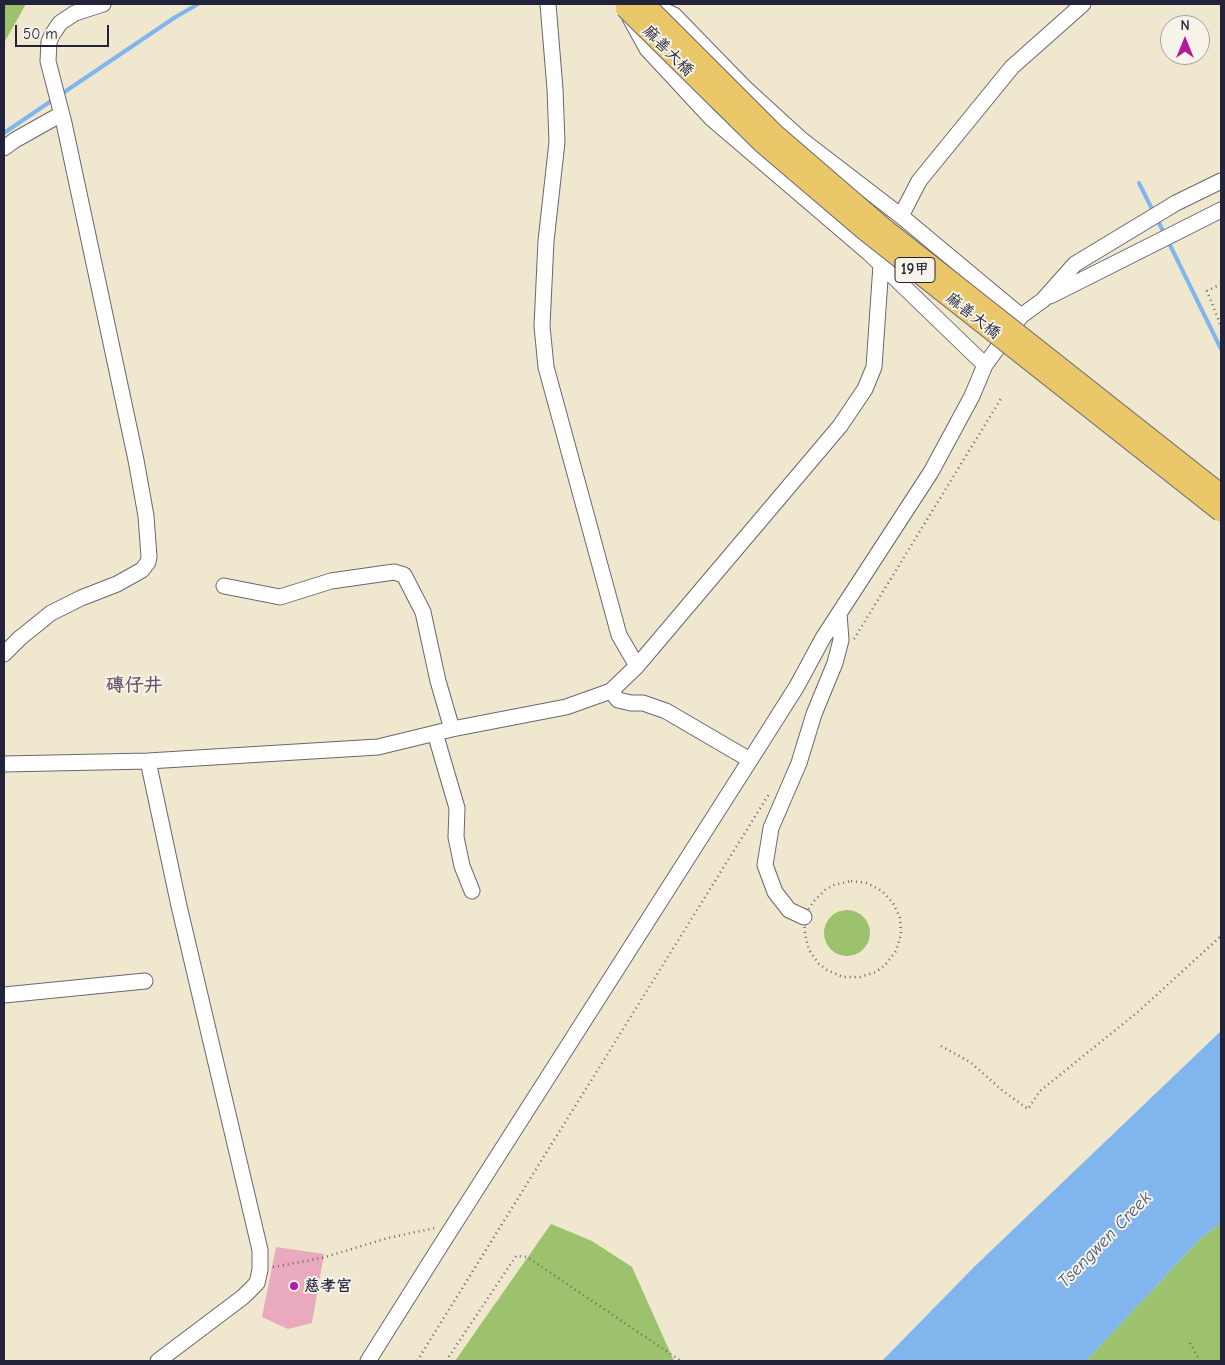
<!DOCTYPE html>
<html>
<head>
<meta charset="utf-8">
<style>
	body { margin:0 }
	#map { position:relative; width:1225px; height:1365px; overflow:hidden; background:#f0e7cf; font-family:"Comic Neue",sans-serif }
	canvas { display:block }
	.frame { position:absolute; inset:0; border:5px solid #22223b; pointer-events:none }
	.north { position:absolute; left:1160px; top:15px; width:50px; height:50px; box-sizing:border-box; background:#f7f3e8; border:1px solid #a29fa3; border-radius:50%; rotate:0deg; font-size:14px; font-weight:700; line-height:20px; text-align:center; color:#22223b }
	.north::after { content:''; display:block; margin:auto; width:18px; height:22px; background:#b5179e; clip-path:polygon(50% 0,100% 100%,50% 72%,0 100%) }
	.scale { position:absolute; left:15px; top:25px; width:94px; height:22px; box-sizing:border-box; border:2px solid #22223b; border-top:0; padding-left:6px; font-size:15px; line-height:18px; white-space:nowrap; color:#22223b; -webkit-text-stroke:4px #f7f3e8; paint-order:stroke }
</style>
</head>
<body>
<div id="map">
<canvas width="1225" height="1365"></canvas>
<div class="frame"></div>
<div class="north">N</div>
<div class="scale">50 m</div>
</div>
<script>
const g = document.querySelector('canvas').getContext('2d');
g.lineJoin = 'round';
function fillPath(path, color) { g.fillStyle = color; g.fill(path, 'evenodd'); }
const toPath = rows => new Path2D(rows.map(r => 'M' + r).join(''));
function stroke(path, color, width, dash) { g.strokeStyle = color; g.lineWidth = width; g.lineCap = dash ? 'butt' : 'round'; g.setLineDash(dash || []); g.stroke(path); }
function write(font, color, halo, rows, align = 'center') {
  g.font = font + ' "Comic Neue","LXGW WenKai TC",sans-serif'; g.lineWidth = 4; g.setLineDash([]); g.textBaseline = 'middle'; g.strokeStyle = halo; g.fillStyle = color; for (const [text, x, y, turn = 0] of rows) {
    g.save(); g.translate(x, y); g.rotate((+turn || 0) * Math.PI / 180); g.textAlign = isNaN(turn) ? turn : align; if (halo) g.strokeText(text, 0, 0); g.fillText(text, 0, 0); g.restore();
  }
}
const green = toPath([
	[4,4,26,4,4,43],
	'824 933a23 23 0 1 1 46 0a23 23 0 1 1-46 0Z',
	[1221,1223,1221,1361,1086,1361,1201,1238],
	[551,1224,592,1241,632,1267,674,1361,455,1361]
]);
const water = toPath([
	[1221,1031,1221,1223,1201,1238,1086,1361,882,1361,975,1266]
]);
const stream = toPath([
	[60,95,174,18,198,4],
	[4,133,54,99],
	[1139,183,1154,213],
	[1157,219,1165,235],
	[1168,241,1221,349]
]);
const building = toPath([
	[276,1247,324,1254,312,1323,288,1329,262,1317]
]);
const path = toPath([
	[1221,284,1207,291,1221,326],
	[854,639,1002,397],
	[851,881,867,883,882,891,893,903,900,918,901,934,896,951,886,964,876,972,860,977,843,977,827,970,819,964,809,950,805,934,804,917,813,902,825,890,834,885,851,881],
	[941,1046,970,1062,1003,1091,1028,1109,1040,1091,1139,1011,1221,936],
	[273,1267,322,1258,388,1238,435,1228],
	[1190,1343,1200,1361],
	[417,1361,769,794],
	[446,1361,516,1256,527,1257,681,1361]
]);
const minor = toPath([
	[548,4,555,89,557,142,546,241,542,326,546,367,619,635,637,666],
	[650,4,674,15,744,87,802,140,901,216,1021,316],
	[630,18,647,49,711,118,869,253,985,365],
	[4,148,15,140,56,117],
	[901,216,919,181,1012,67,1083,4],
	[1050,296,1221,210],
	[224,586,280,597,331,581,394,572,404,575,423,612,438,681,452,729],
	[4,654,20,638,51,613,81,598,117,584,142,570,148,562,149,557,146,516,136,460,64,123,48,61,49,42,52,35,60,23,75,13,103,4],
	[611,691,618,700,631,703,643,703,666,711,750,760],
	[435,733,457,808,456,837,462,866,472,891],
	[148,761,179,906,260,1250,260,1270,257,1283,243,1297,158,1361],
	[4,764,148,761,378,747,452,729,566,707,611,691,637,666,840,426,865,389,874,367,881,265],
	[804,917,789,910,775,892,765,865,771,828,799,763,814,714,835,663,841,640,839,614],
	[4,995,145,981],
	[368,1361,441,1245,761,743,797,686,823,638,931,472,972,396,985,365,1021,316,1043,300,1075,264,1176,203,1221,181]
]);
const majorBridge = toPath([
	[645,4,775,134,884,228,1221,494],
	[625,8,762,143,864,230,1221,512]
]);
const markers = [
	[294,1286,5,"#b5179e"]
];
const shields = [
	[915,270,40]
];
const shieldNames = [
	["19甲",915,270]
];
const streetNames = [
	["麻善大橋",668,51,45],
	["麻善大橋",973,316,38]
];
const poiNames = [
	["慈孝宮",304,1286]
];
const waterNames = [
	["Tsengwen Creek",1105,1240,-46]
];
const quarterNames = [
	["磚仔井",134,686]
];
fillPath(green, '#9dc26d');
fillPath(water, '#80b5ee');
stroke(stream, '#80b5ee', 4);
fillPath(building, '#e9a9bf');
stroke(minor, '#6a676f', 17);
stroke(path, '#6a676f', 2.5, [1, 4]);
stroke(minor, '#fff', 15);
stroke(majorBridge, '#6a676f', 21, []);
stroke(majorBridge, '#eac769', 19);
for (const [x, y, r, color] of markers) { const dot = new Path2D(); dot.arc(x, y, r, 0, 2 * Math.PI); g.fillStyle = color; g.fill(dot); stroke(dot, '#f7f3e8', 2); }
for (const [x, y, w] of shields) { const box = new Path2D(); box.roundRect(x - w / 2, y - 12.5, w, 25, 4); g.fillStyle = '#f7f3e8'; g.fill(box); stroke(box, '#22223b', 1); }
write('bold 15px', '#22223b', null, shieldNames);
write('16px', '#22223b', '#f7f3e8', streetNames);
write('bold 16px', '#22223b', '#f7f3e8', poiNames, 'left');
write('italic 18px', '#43557a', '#f7f3e8', waterNames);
write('bold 19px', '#685169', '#f7f3e8', quarterNames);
</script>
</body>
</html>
